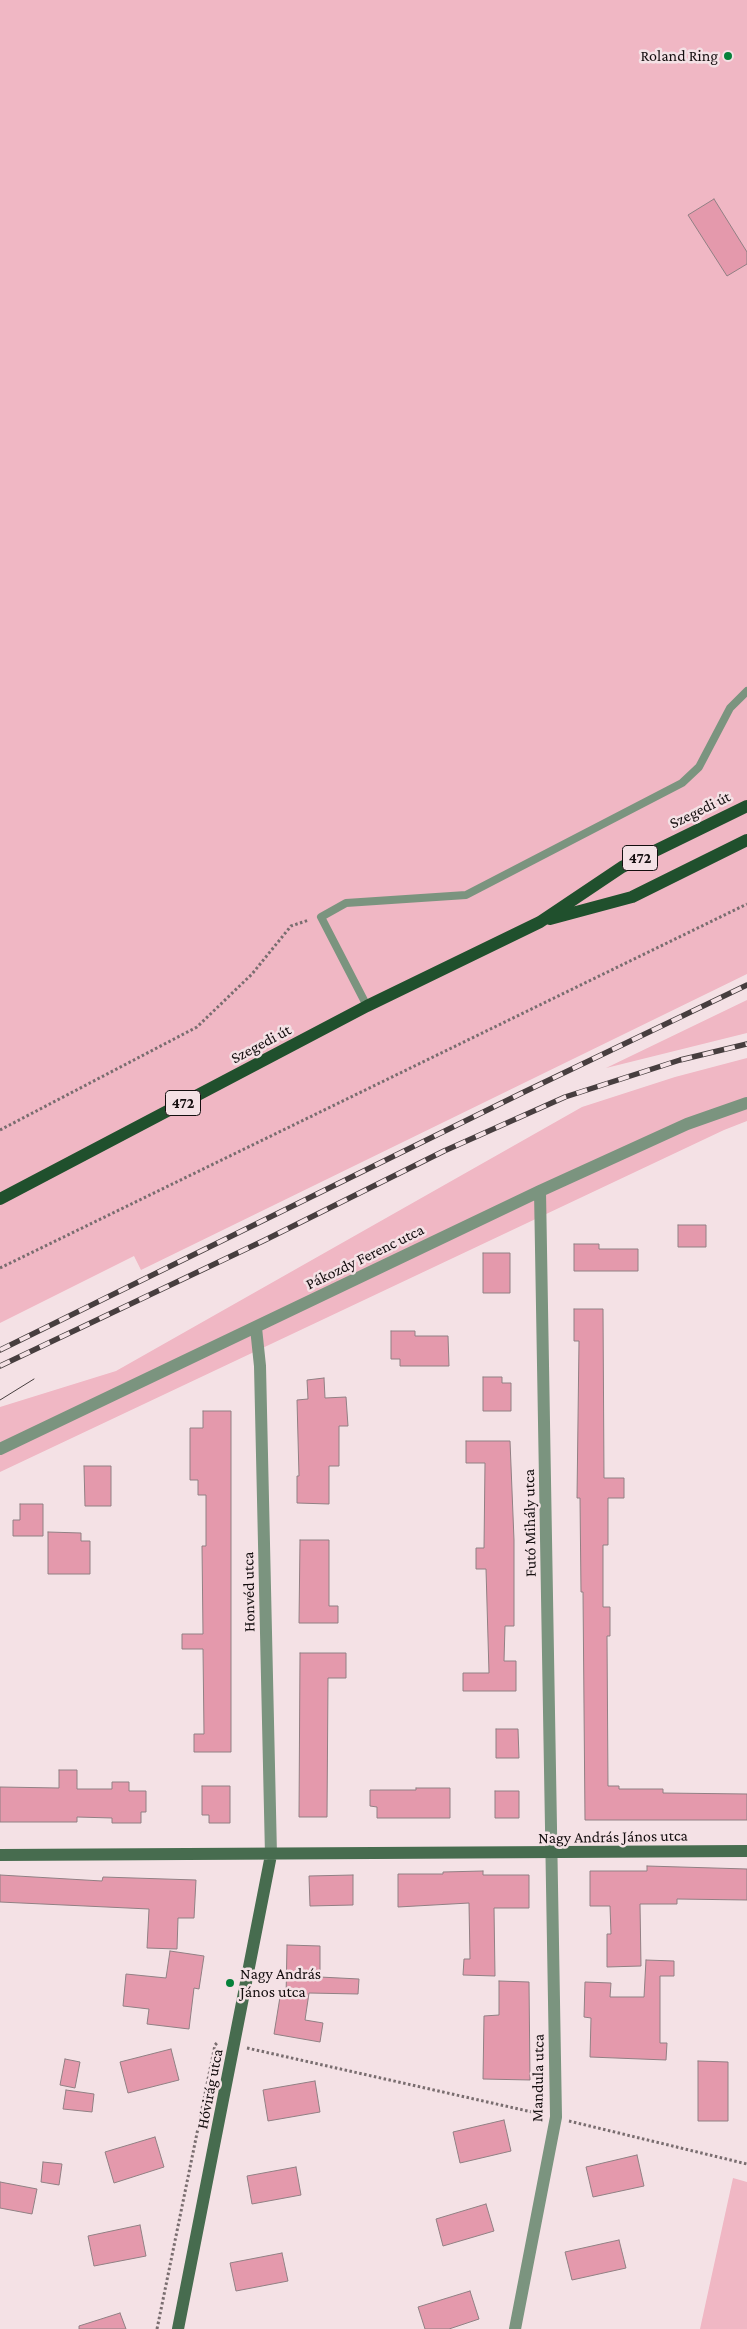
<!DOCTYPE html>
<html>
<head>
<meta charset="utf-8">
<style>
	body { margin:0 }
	canvas { display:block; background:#f4e1e5 }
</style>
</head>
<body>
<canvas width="747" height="2329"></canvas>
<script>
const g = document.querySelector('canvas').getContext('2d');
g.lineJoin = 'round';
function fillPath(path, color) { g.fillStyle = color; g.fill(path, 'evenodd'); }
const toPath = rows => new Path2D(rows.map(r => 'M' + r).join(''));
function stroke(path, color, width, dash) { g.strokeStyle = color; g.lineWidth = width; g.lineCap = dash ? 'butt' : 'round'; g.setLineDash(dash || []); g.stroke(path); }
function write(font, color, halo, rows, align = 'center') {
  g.font = font + ' "Crimson Pro",serif'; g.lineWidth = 5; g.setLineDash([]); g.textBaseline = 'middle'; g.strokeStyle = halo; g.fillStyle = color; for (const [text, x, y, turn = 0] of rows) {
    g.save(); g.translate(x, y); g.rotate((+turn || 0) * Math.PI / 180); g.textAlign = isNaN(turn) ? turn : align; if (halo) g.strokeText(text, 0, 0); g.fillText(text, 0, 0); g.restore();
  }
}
const green = toPath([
	[0,0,747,0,747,974,141,1270,134,1256,0,1323],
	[747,1000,747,1033,606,1068],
	[747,1058,747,1121,724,1130,0,1472,0,1407,116,1371,582,1107,675,1077],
	[733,2178,747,2182,747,2329,700,2329]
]);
const building = toPath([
	[714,199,747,252,747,264,727,276,688,215,714,199],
	[678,1225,706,1225,706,1247,678,1247,678,1225],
	[574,1244,599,1244,599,1249,638,1249,638,1271,574,1271,574,1244],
	[483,1253,510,1253,510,1293,483,1293,483,1253],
	[574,1309,603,1309,604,1478,624,1478,624,1498,608,1498,608,1545,603,1545,603,1607,610,1607,610,1636,607,1636,608,1786,619,1786,619,1789,663,1789,663,1793,747,1794,747,1820,585,1820,583,1592,581,1592,580,1498,577,1498,579,1341,574,1341,574,1309],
	[391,1331,415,1331,415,1336,448,1336,449,1366,400,1366,400,1359,391,1359,391,1331],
	[483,1377,502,1377,502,1383,511,1383,511,1411,483,1411,483,1377],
	[324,1378,325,1398,346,1397,348,1426,339,1426,339,1466,329,1466,329,1504,297,1503,297,1476,299,1476,297,1400,308,1399,307,1380,324,1378],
	[203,1411,231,1411,231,1752,194,1752,194,1734,204,1734,203,1649,182,1649,182,1634,203,1634,202,1546,206,1546,206,1495,198,1495,198,1480,190,1480,190,1428,203,1428,203,1411],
	[466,1441,510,1441,514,1540,514,1626,505,1626,504,1661,516,1661,516,1691,463,1691,463,1673,489,1673,486,1569,476,1569,476,1548,484,1548,485,1463,466,1463,466,1441],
	[84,1466,111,1466,111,1506,85,1506,84,1466],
	[20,1504,43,1504,43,1536,13,1536,13,1520,20,1520,20,1504],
	[48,1532,81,1533,81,1541,90,1541,90,1574,48,1574,48,1532],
	[300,1540,329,1540,329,1606,338,1606,338,1623,299,1623,300,1540],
	[300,1653,346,1653,346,1678,328,1678,327,1817,299,1817,300,1653],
	[496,1729,518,1729,519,1758,496,1758,496,1729],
	[59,1770,77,1770,77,1789,112,1789,112,1782,129,1782,129,1791,146,1791,146,1812,141,1812,141,1823,112,1823,112,1818,77,1817,77,1822,0,1822,0,1787,59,1788,59,1770],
	[202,1786,230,1786,230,1823,209,1823,209,1815,202,1815,202,1786],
	[416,1788,450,1788,450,1818,377,1818,377,1807,370,1806,370,1790,416,1790,416,1788],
	[495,1791,519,1791,519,1818,495,1818,495,1791],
	[647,1866,747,1869,747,1900,677,1899,677,1904,640,1904,641,1966,607,1967,607,1934,611,1934,610,1906,590,1906,590,1871,647,1871,647,1866],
	[483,1871,483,1875,529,1875,529,1908,494,1908,495,1976,463,1975,464,1959,470,1959,469,1903,398,1907,398,1874,443,1874,443,1872,483,1871],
	[0,1875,102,1881,103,1877,196,1880,194,1918,178,1918,177,1949,147,1948,149,1909,0,1902,0,1875],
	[353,1875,353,1905,310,1906,309,1876,353,1875],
	[287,1945,320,1946,320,1977,359,1979,358,1994,309,1993,305,2020,323,2023,320,2042,274,2034,280,1997,286,1998,287,1945],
	[170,1951,204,1956,199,1989,194,1988,189,2029,147,2024,149,2009,123,2006,126,1974,166,1978,170,1951],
	[646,1960,674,1961,674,1976,660,1976,660,2043,667,2043,666,2060,590,2057,591,2018,584,2017,585,1982,611,1983,610,1997,644,1997,646,1960],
	[499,1981,529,1982,530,2080,483,2079,484,2016,499,2015,499,1981],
	[171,2049,179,2080,128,2093,120,2062,171,2049],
	[65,2059,80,2062,75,2088,60,2085,65,2059],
	[698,2061,728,2062,728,2121,698,2121,698,2061],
	[315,2081,320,2112,268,2121,263,2090,315,2081],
	[66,2090,94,2094,92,2112,63,2109,66,2090],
	[504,2120,511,2151,460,2163,453,2132,504,2120],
	[155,2137,164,2167,114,2183,105,2152,155,2137],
	[637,2155,644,2186,593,2197,586,2167,637,2155],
	[43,2162,62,2164,59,2185,41,2182,43,2162],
	[296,2167,301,2195,252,2204,247,2176,296,2167],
	[0,2182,37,2189,32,2214,0,2208,0,2182],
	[486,2204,494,2231,443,2246,436,2219,486,2204],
	[140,2225,146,2256,94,2266,88,2236,140,2225],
	[619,2240,626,2268,572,2280,565,2252,619,2240],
	[282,2253,288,2281,236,2291,230,2263,282,2253],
	[470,2291,479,2319,449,2329,425,2329,418,2307,470,2291],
	[120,2313,126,2329,79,2329,79,2326,120,2313]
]);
const path = toPath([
	[0,1130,197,1027,252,974,291,926,309,920],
	[0,1268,747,904],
	[247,2048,541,2114],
	[569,2121,747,2164],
	[157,2329,215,2045,218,2042]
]);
const lane = toPath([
	[367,1006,321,917,346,903,466,895,682,783,699,767,730,708,747,691]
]);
const street = toPath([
	[256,1328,260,1366,271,1855],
	[0,1449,540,1191,687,1124,747,1103],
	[515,2329,556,2117,540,1191]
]);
const secondary = toPath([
	[0,1855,747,1851],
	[178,2329,271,1855]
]);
const primary = toPath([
	[550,919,632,897,747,840],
	[0,1199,367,1006,540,922,622,867,747,806]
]);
const tram = toPath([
	[0,1400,34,1379]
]);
const rail = toPath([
	[0,1350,524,1092,747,985],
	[0,1366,265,1240,444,1151,565,1097,680,1060,747,1044]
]);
const markers = [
	[728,56,5,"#05813a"],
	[230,1983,5,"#05813a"]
];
const shields = [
	[640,858,35],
	[183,1103,35]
];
const shieldNames = [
	["472",640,858],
	["472",183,1103]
];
const poiNames = [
	["Roland Ring",718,56],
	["Nagy András",240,1974,"left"],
	["János utca",240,1992,"left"]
];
const streetNames = [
	["Szegedi út",700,810,-26],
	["Szegedi út",261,1044,-28],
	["Pákozdy Ferenc utca",365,1257,-26],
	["Futó Mihály utca",530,1523,-91],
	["Honvéd utca",249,1592,-91],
	["Nagy András János utca",613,1837,-1],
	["Mandula utca",538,2078,-89],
	["Hóvirág utca",210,2089,-79]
];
fillPath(green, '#f0b7c4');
fillPath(building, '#e499ac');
stroke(building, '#918084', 1);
stroke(path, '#796d6f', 3, [2.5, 2.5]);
stroke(lane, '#7b947f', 8);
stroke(street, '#7b947f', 12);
stroke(secondary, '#476c4f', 12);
stroke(primary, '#20502d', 12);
stroke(tram, '#473e3f', 1);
stroke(rail, '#473e3f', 5.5);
stroke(rail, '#f4e1e5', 4, [11]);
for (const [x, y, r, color] of markers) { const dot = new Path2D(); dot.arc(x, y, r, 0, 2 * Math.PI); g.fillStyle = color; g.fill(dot); stroke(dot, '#f4e1e5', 2); }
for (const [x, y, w] of shields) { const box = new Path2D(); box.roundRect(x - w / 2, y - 12.5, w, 25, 4); g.fillStyle = '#f4e1e5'; g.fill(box); stroke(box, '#140e0f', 1); }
write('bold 15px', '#140e0f', null, shieldNames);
write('16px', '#140e0f', '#f4e1e5', poiNames, 'right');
write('16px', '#140e0f', '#f4e1e5', streetNames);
</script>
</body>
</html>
